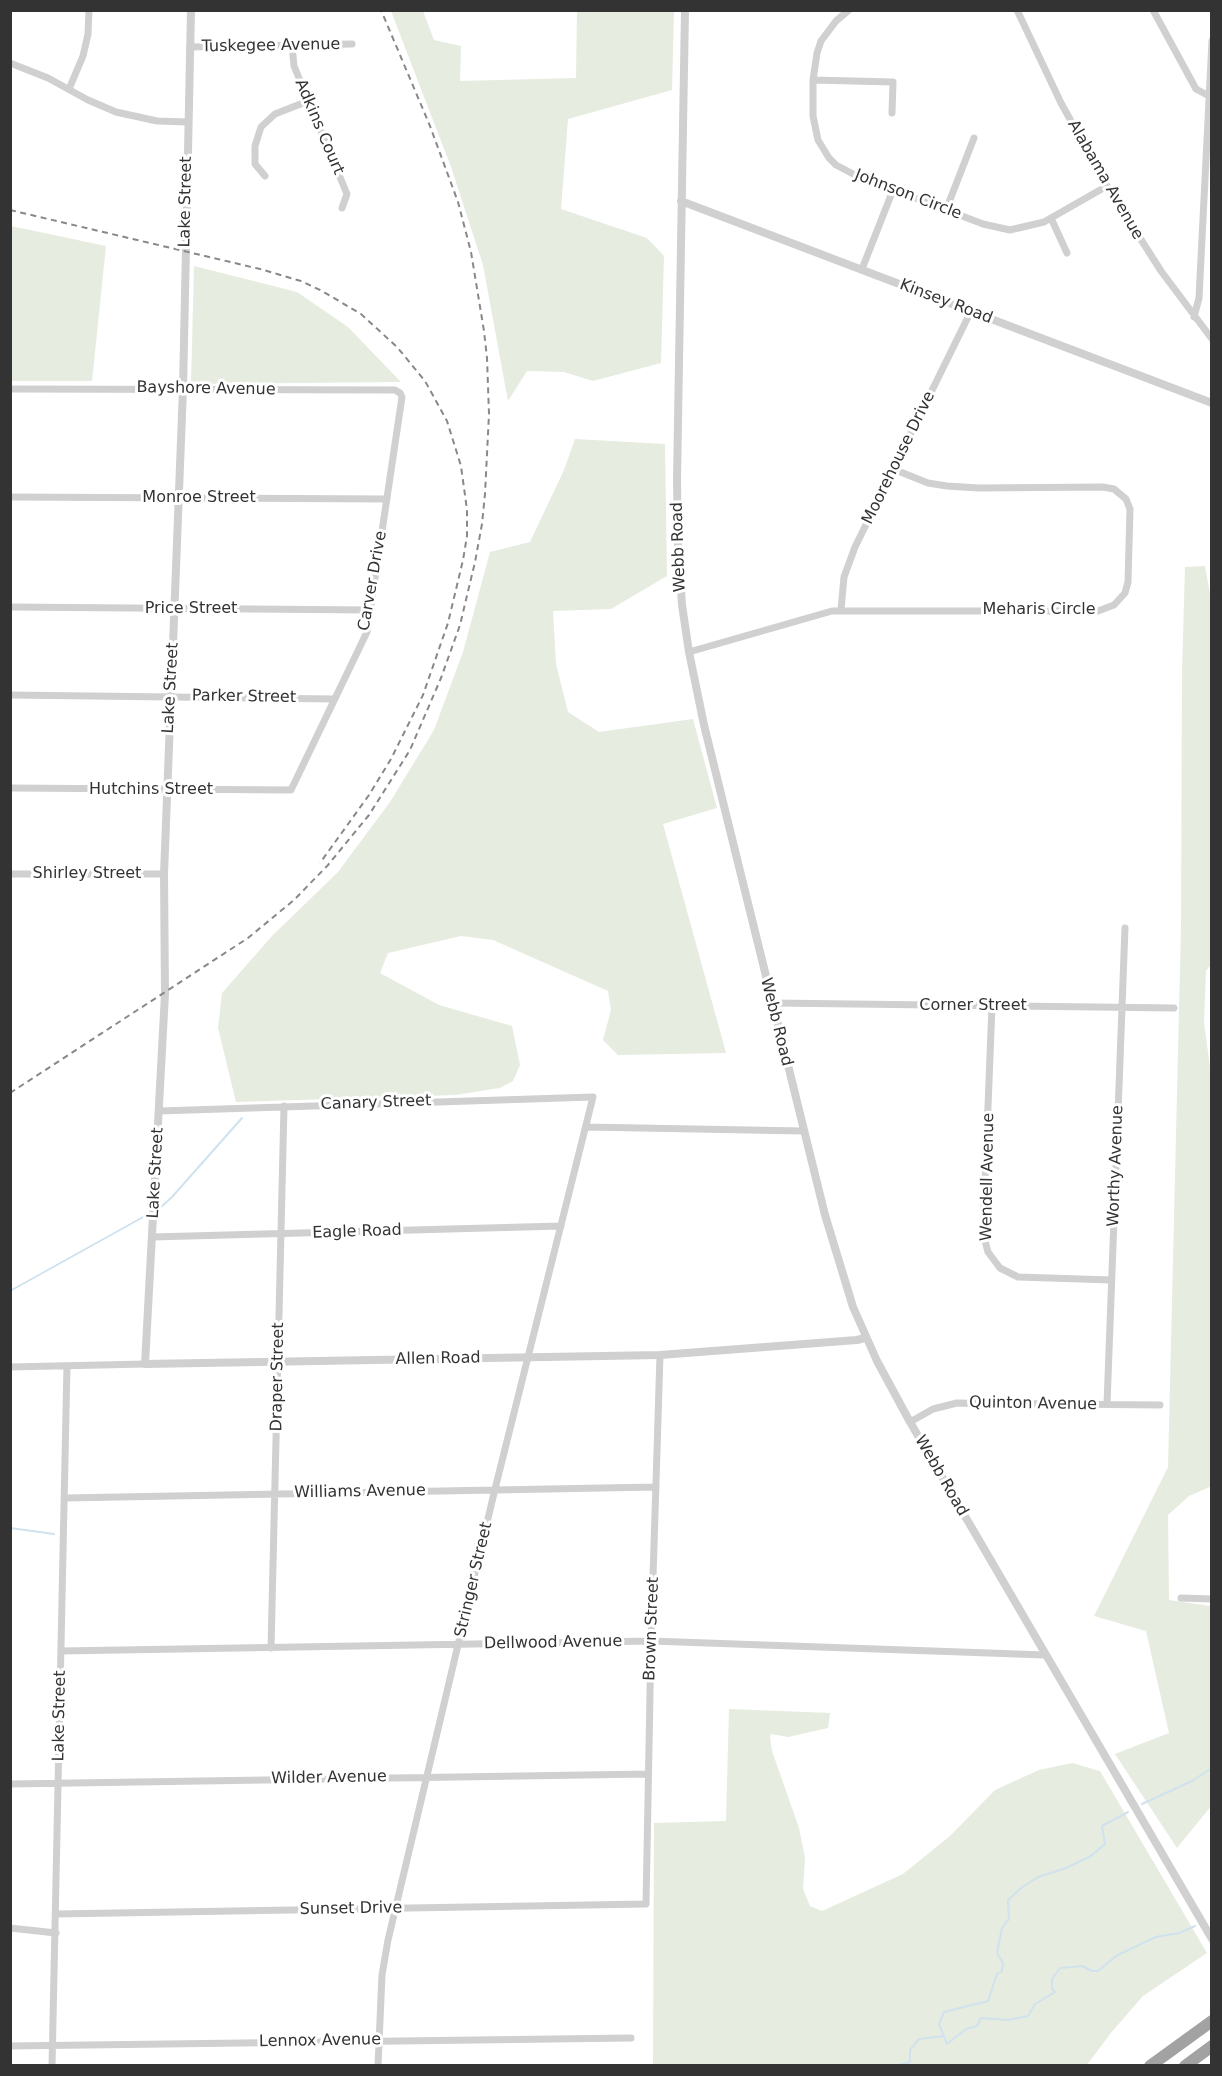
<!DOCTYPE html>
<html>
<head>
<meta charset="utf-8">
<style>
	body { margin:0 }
	#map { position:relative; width:1222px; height:2076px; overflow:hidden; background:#fff; font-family:"DejaVu Sans",sans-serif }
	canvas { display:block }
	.frame { position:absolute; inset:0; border:12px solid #333; pointer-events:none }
</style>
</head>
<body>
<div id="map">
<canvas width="1222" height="2076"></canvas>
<div class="frame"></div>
</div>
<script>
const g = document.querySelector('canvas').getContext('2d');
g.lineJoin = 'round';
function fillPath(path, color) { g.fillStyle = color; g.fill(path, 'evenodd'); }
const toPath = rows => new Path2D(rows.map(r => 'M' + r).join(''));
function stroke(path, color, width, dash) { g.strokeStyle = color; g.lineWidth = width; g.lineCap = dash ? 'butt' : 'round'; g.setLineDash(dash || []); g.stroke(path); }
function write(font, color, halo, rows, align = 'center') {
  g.font = font + ' "DejaVu Sans",sans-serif'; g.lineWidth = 6; g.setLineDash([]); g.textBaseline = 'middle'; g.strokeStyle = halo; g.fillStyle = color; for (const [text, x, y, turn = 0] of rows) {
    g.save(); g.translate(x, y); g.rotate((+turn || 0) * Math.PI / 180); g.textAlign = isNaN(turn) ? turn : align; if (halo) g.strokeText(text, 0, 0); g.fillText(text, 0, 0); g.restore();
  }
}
const green = toPath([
	[391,11,423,11,434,40,461,46,460,81,576,78,577,11,674,11,672,90,568,119,561,209,647,238,664,256,661,363,593,381,564,372,527,371,508,401,483,265,451,167],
	[11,226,106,246,92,381,11,381],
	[194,266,297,292,348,327,401,382,191,384],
	[575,439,665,444,667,576,611,609,553,611,556,664,568,712,599,732,693,719,717,808,663,824,726,1053,618,1055,603,1040,611,1010,608,991,493,940,461,936,388,953,380,973,439,1005,512,1026,520,1065,513,1081,500,1088,455,1095,236,1102,218,1028,222,993,272,936,338,872,390,802,434,730,463,652,490,552,530,542,564,470],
	[1205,566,1212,605,1212,963,1206,971,1204,1023,1212,1081,1212,1486,1189,1496,1168,1515,1169,1600,1211,1606,1212,1805,1177,1848,1115,1754,1169,1733,1146,1631,1094,1616,1168,1467,1181,928,1182,672,1185,567],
	[729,1709,830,1713,828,1728,788,1737,771,1734,770,1738,772,1751,799,1828,805,1858,803,1889,810,1906,822,1911,903,1874,950,1836,995,1790,1039,1770,1072,1763,1100,1771,1207,1953,1143,1996,1110,2034,1087,2065,653,2065,654,1823,726,1821]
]);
const stream = toPath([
	[161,1207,172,1197,242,1118],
	[10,1291,145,1216],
	[10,1528,54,1534],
	[1142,1804,1192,1781,1212,1768],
	[1128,1812,1102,1826,1105,1844,1091,1856,1066,1868,1038,1877,1021,1888,1008,1900,1009,1919,1002,1928,997,1953,1003,1963,1002,1971,997,1974,988,2001,944,2012,939,2024,947,2044,966,2029,977,2026,981,2018,1008,2020,1028,2016,1035,2004,1055,1992,1052,1989,1052,1979,1060,1968,1082,1966,1092,1971,1098,1971,1116,1956,1145,1942,1156,1937,1179,1933,1195,1926],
	[895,2066,910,2062,910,2050,919,2039,944,2036]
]);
const minor = toPath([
	[849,10,836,21,821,41,817,53,813,80,813,116,818,140,829,158,836,165,855,175,983,224,1010,230,1044,222,1107,186],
	[1017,10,1061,103,1107,186,1161,271,1212,339],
	[1153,10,1196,89,1209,96],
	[292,45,294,66,347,194,342,208],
	[190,47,352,44],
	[10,63,48,78,88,100,116,112,157,121,188,122],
	[813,80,893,82,892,113],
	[69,89,83,56,88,34,89,10],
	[265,176,255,164,255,146,261,127,275,114,308,101],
	[946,210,974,138],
	[1051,218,1067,253],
	[862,269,893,190],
	[1194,317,1199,298,1212,41],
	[10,389,395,390,400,393,402,397,367,632,291,790,10,788],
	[10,497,387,499],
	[10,607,371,610],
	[841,610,844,577,855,547,971,311],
	[689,652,832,611,1098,611,1114,605,1125,593,1128,582,1130,509,1126,499,1114,489,1103,487,978,488,947,486,928,483,893,469],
	[10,695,334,699],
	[10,874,164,874],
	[772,1003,1174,1008],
	[992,1005,983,1233,988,1252,1000,1268,1018,1277,1111,1280],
	[159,1111,593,1097,495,1489,388,1940,382,1975,378,2066],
	[586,1127,803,1131],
	[152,1237,561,1226],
	[10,1367,145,1364],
	[1107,1404,1125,928],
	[910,1422,933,1409,957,1403,1160,1405],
	[65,1498,656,1487],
	[1181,1598,1212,1599],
	[271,1648,284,1106],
	[61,1651,651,1641,1045,1655],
	[10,1784,648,1774],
	[56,1914,646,1904,651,1641,660,1355],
	[10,1928,56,1933],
	[10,2046,631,2038],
	[52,2066,67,1366]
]);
const tertiary = toPath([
	[191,10,183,389,164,874,165,994,145,1364,660,1355,857,1340,865,1338],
	[685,10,677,480,678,543,682,605,689,652,704,725,825,1215,853,1307,877,1361,910,1422,1212,1939],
	[681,201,1212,403]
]);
const trunk = toPath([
	[1150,2066,1212,2021],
	[1185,2066,1212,2046]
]);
const rail = toPath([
	[10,210,260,269,301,281,322,291,361,314,397,347,425,381,447,421,461,466,467,510,467,536,463,560,448,623,423,695,391,759,369,795,320,863],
	[10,1093,248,938,294,900,328,865,369,815,410,750,441,678,460,625,475,562,482,524,485,494,489,414,487,358,484,331,471,252,458,202,430,126,381,10]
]);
const streetNames = [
	["Tuskegee Avenue",271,46,-1],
	["Adkins Court",319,127,67],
	["Alabama Avenue",1105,180,60],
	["Johnson Circle",908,195,21],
	["Lake Street",186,202,-89],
	["Kinsey Road",946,302,21],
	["Bayshore Avenue",206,389,1],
	["Moorehouse Drive",899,458,-64],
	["Monroe Street",199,498],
	["Webb Road",679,547,-92],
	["Carver Drive",373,581,-80],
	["Price Street",191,609],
	["Meharis Circle",1039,610],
	["Lake Street",171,688,-87],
	["Parker Street",244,697,1],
	["Hutchins Street",151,790],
	["Shirley Street",87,874],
	["Corner Street",973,1006],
	["Webb Road",776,1022,76],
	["Canary Street",376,1103,-2],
	["Worthy Avenue",1116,1166,-88],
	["Lake Street",156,1173,-87],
	["Wendell Avenue",988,1177,-89],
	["Eagle Road",357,1232,-2],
	["Allen Road",438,1359,-1],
	["Draper Street",278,1377,-89],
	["Quinton Avenue",1033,1404,1],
	["Webb Road",941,1476,60],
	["Williams Avenue",360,1492,-1],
	["Stringer Street",474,1580,-77],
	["Brown Street",652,1629,-88],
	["Dellwood Avenue",553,1643,-1],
	["Lake Street",60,1716,-89],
	["Wilder Avenue",329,1778,-1],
	["Sunset Drive",351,1909,-1],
	["Lennox Avenue",320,2041,-1]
];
fillPath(green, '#e6ecdf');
stroke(stream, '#cfe2ee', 2);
stroke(minor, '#d0d0d0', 7);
stroke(tertiary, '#d0d0d0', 8);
stroke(trunk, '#a2a2a2', 12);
stroke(rail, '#888', 2, [6, 4.5]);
write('16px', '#333', '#fff', streetNames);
</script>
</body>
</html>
